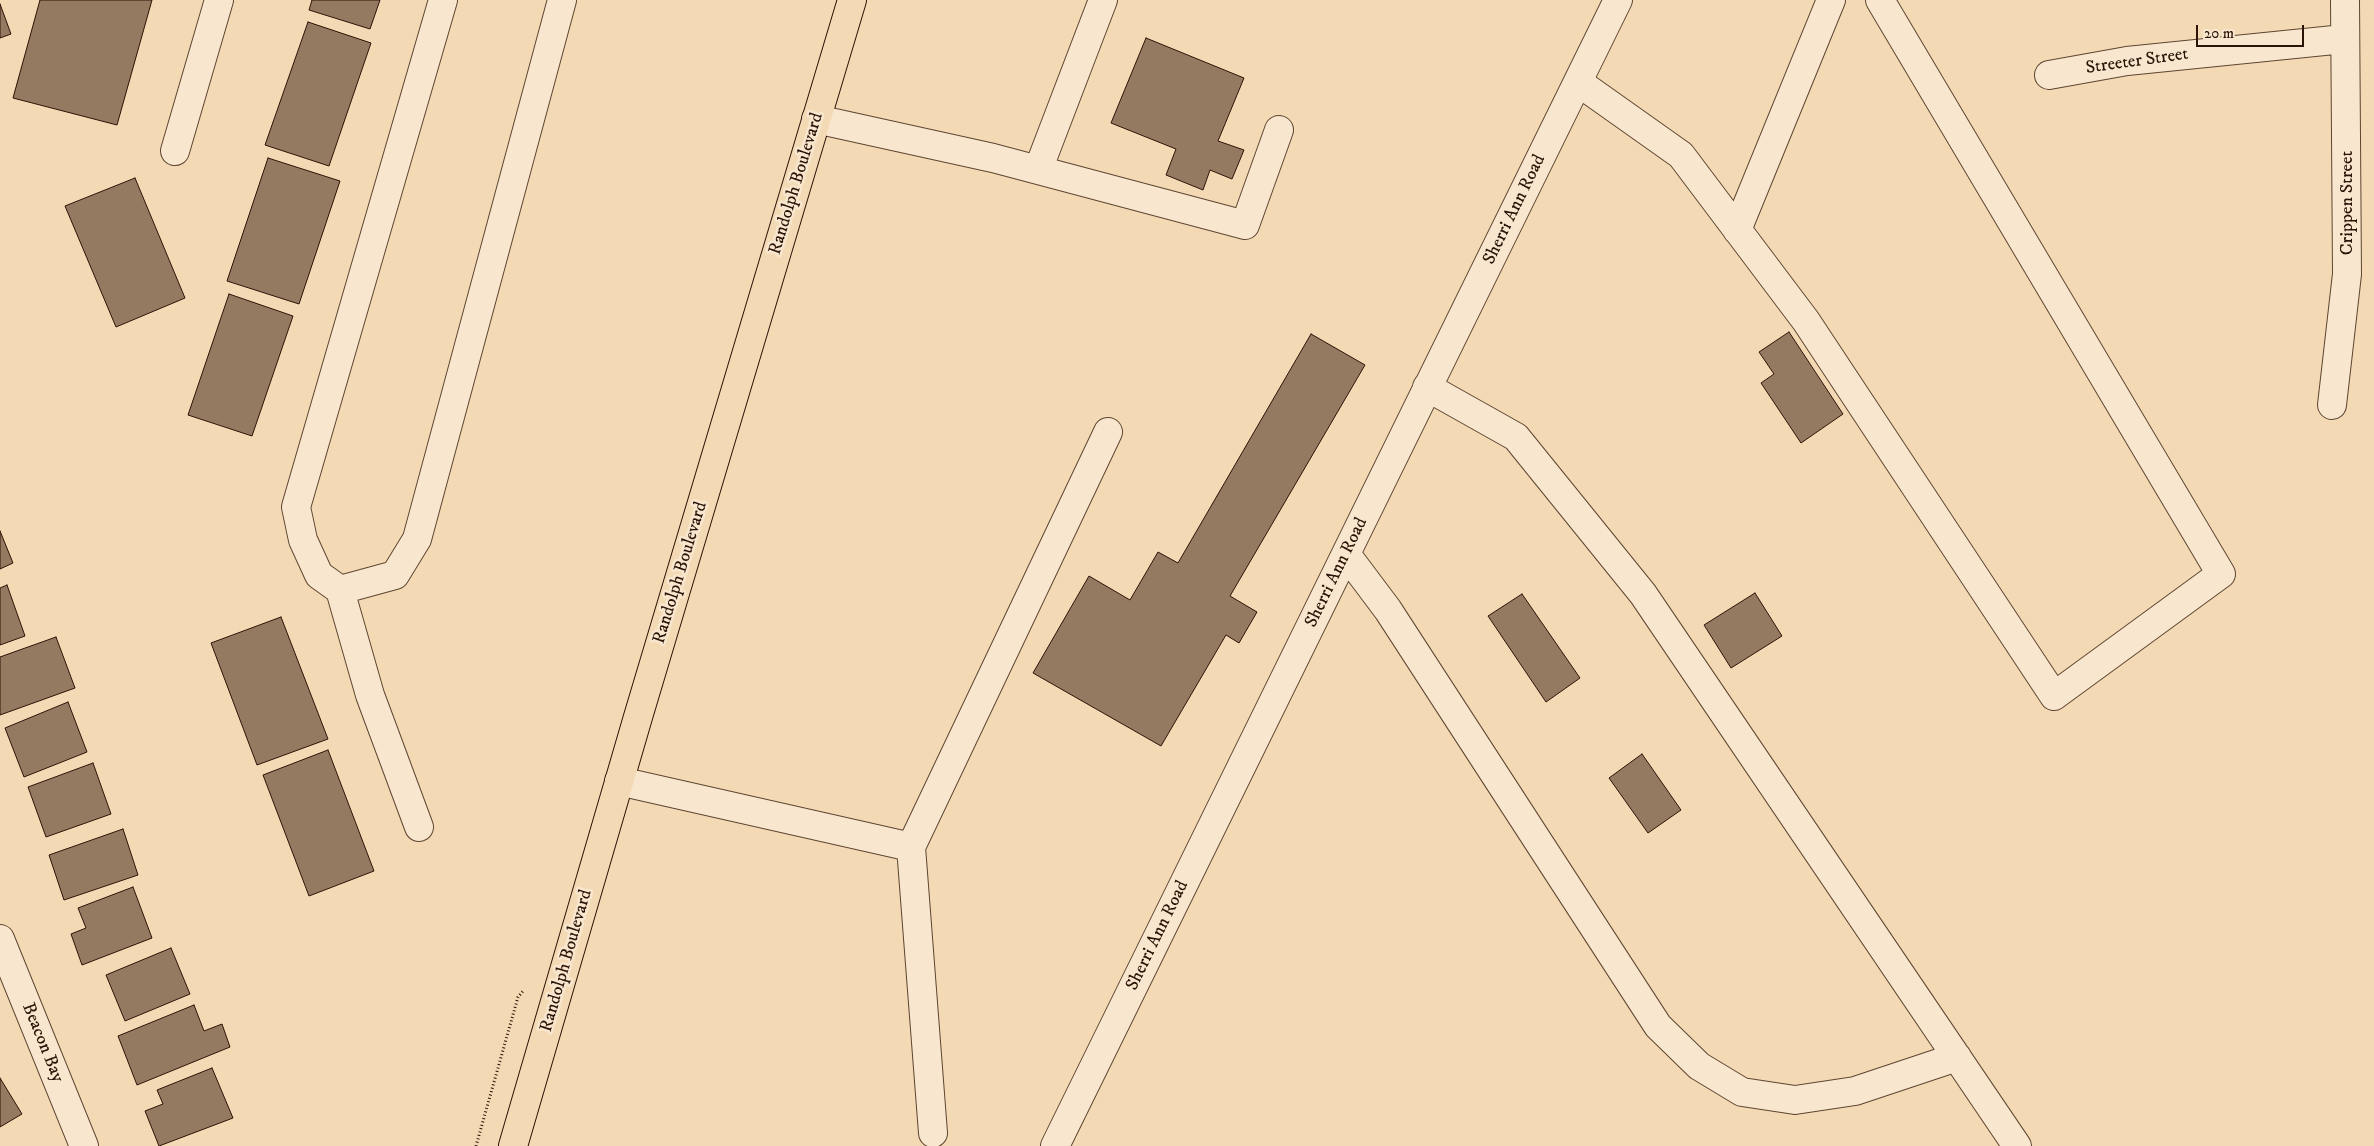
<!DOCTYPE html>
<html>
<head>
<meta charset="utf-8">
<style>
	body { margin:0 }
	#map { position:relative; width:2374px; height:1146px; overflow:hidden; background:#f4dab4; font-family:"IM FELL DW Pica",serif }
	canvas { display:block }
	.scale { position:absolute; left:2196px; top:25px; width:108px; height:22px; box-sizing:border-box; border:2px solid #2c1307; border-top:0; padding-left:6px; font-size:15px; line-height:18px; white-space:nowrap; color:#2c1307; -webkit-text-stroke:4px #f8e7ce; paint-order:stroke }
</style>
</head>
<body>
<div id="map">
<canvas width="2374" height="1146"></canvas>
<div class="scale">20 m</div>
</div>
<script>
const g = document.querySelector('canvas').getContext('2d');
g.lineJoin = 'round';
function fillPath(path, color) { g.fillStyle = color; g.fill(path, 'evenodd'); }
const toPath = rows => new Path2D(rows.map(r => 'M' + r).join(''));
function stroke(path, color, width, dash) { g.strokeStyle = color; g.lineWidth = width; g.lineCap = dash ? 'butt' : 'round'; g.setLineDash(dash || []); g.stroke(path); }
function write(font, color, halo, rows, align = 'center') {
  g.font = font + ' "IM FELL DW Pica",serif'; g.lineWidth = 5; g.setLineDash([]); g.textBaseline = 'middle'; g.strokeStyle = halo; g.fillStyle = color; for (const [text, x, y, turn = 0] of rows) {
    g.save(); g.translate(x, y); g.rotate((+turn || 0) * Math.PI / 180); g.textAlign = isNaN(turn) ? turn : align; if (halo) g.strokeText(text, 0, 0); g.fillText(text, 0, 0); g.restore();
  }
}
const building = toPath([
	[40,0,152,0,117,125,13,98,40,0],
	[312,0,380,0,370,29,309,10,312,0],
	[0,4,11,34,0,38,0,4],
	[308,22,371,43,329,166,265,145,308,22],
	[1146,38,1244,78,1218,141,1244,150,1232,179,1210,170,1203,190,1166,175,1176,149,1111,123,1146,38],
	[268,158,340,181,299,304,227,281,268,158],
	[135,178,185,298,116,327,65,206,135,178],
	[229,294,293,316,252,436,188,415,229,294],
	[1789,332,1843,414,1801,443,1761,383,1774,374,1759,352,1789,332],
	[1311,334,1365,365,1230,596,1257,612,1239,643,1226,635,1161,746,1033,673,1089,576,1130,600,1158,552,1178,563,1311,334],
	[0,531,13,563,0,569,0,531],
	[7,585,25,636,0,645,0,588,7,585],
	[1755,593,1782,636,1731,668,1704,625,1755,593],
	[1522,594,1580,678,1546,702,1488,616,1522,594],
	[281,617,328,739,257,765,211,643,281,617],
	[56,637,75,688,0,715,0,657,56,637],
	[68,702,87,752,24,777,5,728,68,702],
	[328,750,374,871,309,896,263,775,328,750],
	[1642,754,1681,810,1648,833,1609,778,1642,754],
	[93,763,111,814,46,837,28,787,93,763],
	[123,829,138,875,64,900,49,855,123,829],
	[133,887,152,938,82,965,71,934,86,928,78,908,133,887],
	[171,948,190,994,125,1021,106,975,171,948],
	[194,1005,204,1031,222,1024,230,1047,137,1085,118,1036,194,1005],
	[212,1068,233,1118,159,1146,145,1111,163,1104,157,1090,212,1068],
	[0,1078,22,1114,0,1127,0,1078]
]);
const path = toPath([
	[476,1146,518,997,523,991]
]);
const minor = toPath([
	[443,0,296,507,303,540,319,575,340,590,395,575,417,539,562,0],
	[2049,75,2127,61,2344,39],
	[1578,82,1681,155,1806,321,2054,696,2221,574,1880,0],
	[816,119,993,158,1245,225,1279,130],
	[175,151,219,0],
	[1038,170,1103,0],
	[1737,230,1831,0],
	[1427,387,1516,437,1643,594,2017,1146],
	[2332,405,2347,274,2345,0],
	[1346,554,1388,610,1658,1026,1699,1066,1742,1092,1795,1100,1855,1091,1957,1057],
	[340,590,370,695,419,827],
	[619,781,911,847,1108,432],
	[911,847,933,1133],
	[0,939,84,1146],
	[1055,1146,1618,0]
]);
const major = toPath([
	[513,1146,638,717,852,0]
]);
const streetNames = [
	["Streeter Street",2137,62,-8],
	["Randolph Boulevard",797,184,-73],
	["Crippen Street",2348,203,-90],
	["Sherri Ann Road",1515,210,-64],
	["Randolph Boulevard",681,573,-73],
	["Sherri Ann Road",1337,573,-64],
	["Sherri Ann Road",1158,936,-64],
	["Randolph Boulevard",567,961,-74],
	["Beacon Bay",42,1043,68]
];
fillPath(building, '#947a61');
stroke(building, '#2c1307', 1);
stroke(minor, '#5e4532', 30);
stroke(major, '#2c1307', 30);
stroke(path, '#2c1307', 3, [1, 2.5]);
stroke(minor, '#f8e7ce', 28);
stroke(major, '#f4dab4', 28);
write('18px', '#2c1307', '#f8e7ce', streetNames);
</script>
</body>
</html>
